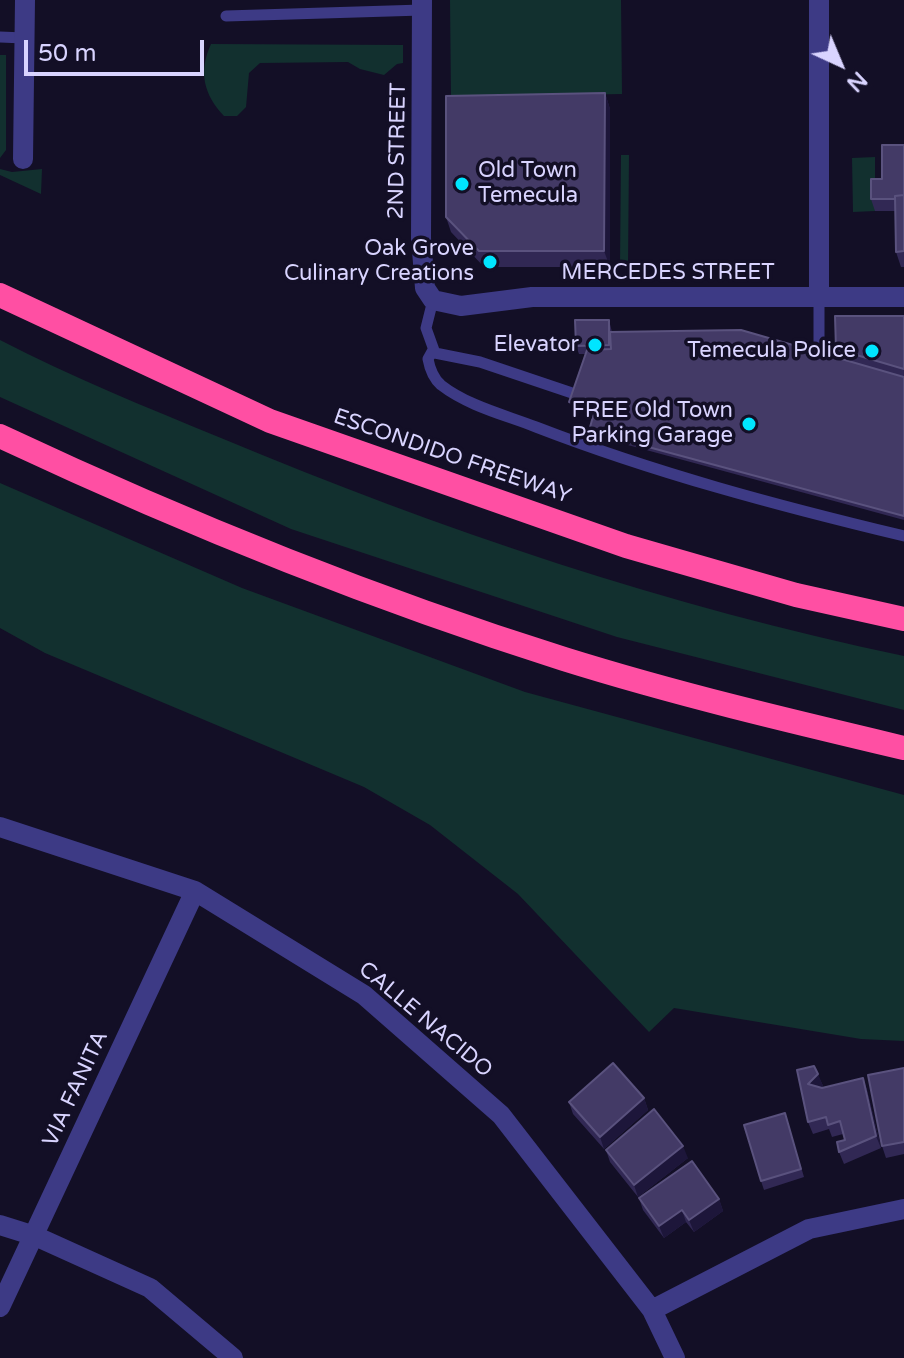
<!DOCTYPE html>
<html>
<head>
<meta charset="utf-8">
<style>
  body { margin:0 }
  #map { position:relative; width:904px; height:1358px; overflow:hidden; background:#130f26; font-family:"Varela Round",sans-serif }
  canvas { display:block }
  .north { position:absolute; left:800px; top:24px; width:80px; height:80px; -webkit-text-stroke:6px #130f26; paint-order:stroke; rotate:136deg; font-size:22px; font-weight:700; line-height:32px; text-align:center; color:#d9d4ff }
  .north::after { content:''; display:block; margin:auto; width:28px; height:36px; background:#d9d4ff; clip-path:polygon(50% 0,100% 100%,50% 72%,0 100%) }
  .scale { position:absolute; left:24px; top:40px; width:180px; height:36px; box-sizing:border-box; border:4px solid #d9d4ff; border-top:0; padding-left:10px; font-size:24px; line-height:28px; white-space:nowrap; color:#d9d4ff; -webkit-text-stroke:6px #130f26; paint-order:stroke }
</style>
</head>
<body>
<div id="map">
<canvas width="904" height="1358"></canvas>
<div class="north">N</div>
<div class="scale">50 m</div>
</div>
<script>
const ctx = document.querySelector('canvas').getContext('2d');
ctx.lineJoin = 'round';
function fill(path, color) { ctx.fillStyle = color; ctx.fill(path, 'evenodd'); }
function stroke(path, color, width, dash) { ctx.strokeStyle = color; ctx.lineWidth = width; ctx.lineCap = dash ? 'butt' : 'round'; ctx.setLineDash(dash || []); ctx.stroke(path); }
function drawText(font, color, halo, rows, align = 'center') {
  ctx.font = font + ' "Varela Round",sans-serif'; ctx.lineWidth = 7; ctx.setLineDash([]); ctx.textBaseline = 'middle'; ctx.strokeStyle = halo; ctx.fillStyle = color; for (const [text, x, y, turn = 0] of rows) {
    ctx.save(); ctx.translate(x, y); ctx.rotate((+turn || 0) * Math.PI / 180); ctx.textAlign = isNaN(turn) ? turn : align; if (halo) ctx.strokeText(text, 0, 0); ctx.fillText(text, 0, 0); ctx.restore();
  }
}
const green = new Path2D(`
  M450,0H621L622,94L451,97Z
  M211,44L403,45V63L397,64L384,75L360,69L348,62L260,63L249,73L246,107L237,116H224C204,95 198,72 211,44Z
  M0,55H6V150L0,158Z
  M621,155H629L628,267H620Z
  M875,157V211L853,212L852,158Z
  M0,169L12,172L42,169L41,194L0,175Z
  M0,340C71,377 146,407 221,438C441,530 669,607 904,656V710L617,637L291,529L0,397Z
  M0,483L242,588L525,692L904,795V1041L861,1039L674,1008L649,1032L518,894L430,825L364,787L45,653L0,628Z`);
const service = new Path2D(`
  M226,16L422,10
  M0,37L24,38
  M819,296V342
  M433,300L426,328L435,353L480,362L575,394
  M433,350L428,359C430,370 433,378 441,385C468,406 505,415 536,427C655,473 779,506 904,536`);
const minor = new Path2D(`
  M819,0V296
  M23,159L25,0
  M0,827L195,891L364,995L501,1115L652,1310L675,1358
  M0,1225L35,1236L150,1288L233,1358
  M0,1307L195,891
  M652,1310L809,1229L904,1209`);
const tertiary = new Path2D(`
  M422,0L421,238L425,288L433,300L461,306L532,297H904`);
const motorway = new Path2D(`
  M0,295L270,421L626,546L796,595L904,619
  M0,436C183,522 371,598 564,659C676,694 790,721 904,748`);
const wall = new Path2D(`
  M605,93L610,109V267H484L451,232L446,217Z
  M904,145V267H901L896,252L895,211H875L871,199L882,179Z
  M904,316V520L591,435L589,431L594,412L571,406L569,402L585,354H579L576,346L609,320L612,332L839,358L836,349Z
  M814,1066L823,1086L821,1088L863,1078L867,1090L881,1148L844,1164L839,1152L845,1140L843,1134L832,1137L829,1129L813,1134L808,1122Z
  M904,1068V1154L886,1158L882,1146Z
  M644,1098L648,1110L604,1149L573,1114L569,1102Z
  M785,1113L804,1177L764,1190L761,1181Z
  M606,1150L688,1158L638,1197L610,1162Z
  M639,1198L719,1199L723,1211L694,1232L686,1222L664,1238L643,1210Z`);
const shadedWall = new Path2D(`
  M605,93L610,109V267L604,251Z
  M818,1074L823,1086L813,1096L808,1084Z
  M863,1078L867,1090L881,1148L876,1136Z
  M644,1098L648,1110L604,1149L600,1137Z
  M683,1146L688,1158L638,1197L634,1185Z
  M719,1199L723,1211L694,1232L689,1220Z
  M682,1210L686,1222L664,1238L659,1226Z`);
const building = new Path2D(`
  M605,93L604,251H479L446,217V96Z
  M882,145H904V195L895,196V199H871V179H882Z
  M904,195V251L896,252L895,196Z
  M835,316H904V369L836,349Z
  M575,320H609V345L576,346Z
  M741,330L904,377V516L589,431L595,409L569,402L587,350L611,349L610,332Z
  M613,1063L644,1098L600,1137L569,1102Z
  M814,1066L818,1074L808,1084L822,1088L863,1078L876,1136L839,1152L837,1142L845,1140L840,1121L828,1125L826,1117L808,1122L797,1070Z
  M904,1068V1142L882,1146L868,1075Z
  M654,1109L683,1146L634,1185L606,1150Z
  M785,1113L801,1169L761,1181L744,1125Z
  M692,1161L719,1199L689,1220L682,1210L659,1226L639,1198Z`);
const markers = [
  [462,184,8,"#00e5ff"],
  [490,262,8,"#00e5ff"],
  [595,345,8,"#00e5ff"],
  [872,351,8,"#00e5ff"],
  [749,424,8,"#00e5ff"]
];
const streetNames = [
  ["2ND STREET",398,151,-89],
  ["MERCEDES STREET",668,273],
  ["ESCONDIDO FREEWAY",452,457,19],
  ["CALLE NACIDO",425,1020,40],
  ["VIA FANITA",76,1089,-65]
];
const poiNames = [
  ["Old Town",478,171,"left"],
  ["Temecula",478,196,"left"],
  ["Oak Grove",474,249],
  ["Culinary Creations",474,274],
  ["Elevator",579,345],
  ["Temecula Police",856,351],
  ["FREE Old Town",733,411],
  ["Parking Garage",733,436]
];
fill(green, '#12302f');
stroke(service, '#3d3a85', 11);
stroke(minor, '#3d3a85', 20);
stroke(tertiary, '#3d3a85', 20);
stroke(motorway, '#ff4fa3', 24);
fill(wall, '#312854');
fill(shadedWall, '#1d163a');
fill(building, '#433a66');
stroke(building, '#5a527e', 2);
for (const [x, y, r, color] of markers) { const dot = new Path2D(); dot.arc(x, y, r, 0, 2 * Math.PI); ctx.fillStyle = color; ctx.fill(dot); stroke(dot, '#130f26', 3); }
drawText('22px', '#d9d4ff', '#130f26', streetNames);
drawText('22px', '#d9d4ff', '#130f26', poiNames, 'right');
</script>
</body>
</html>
